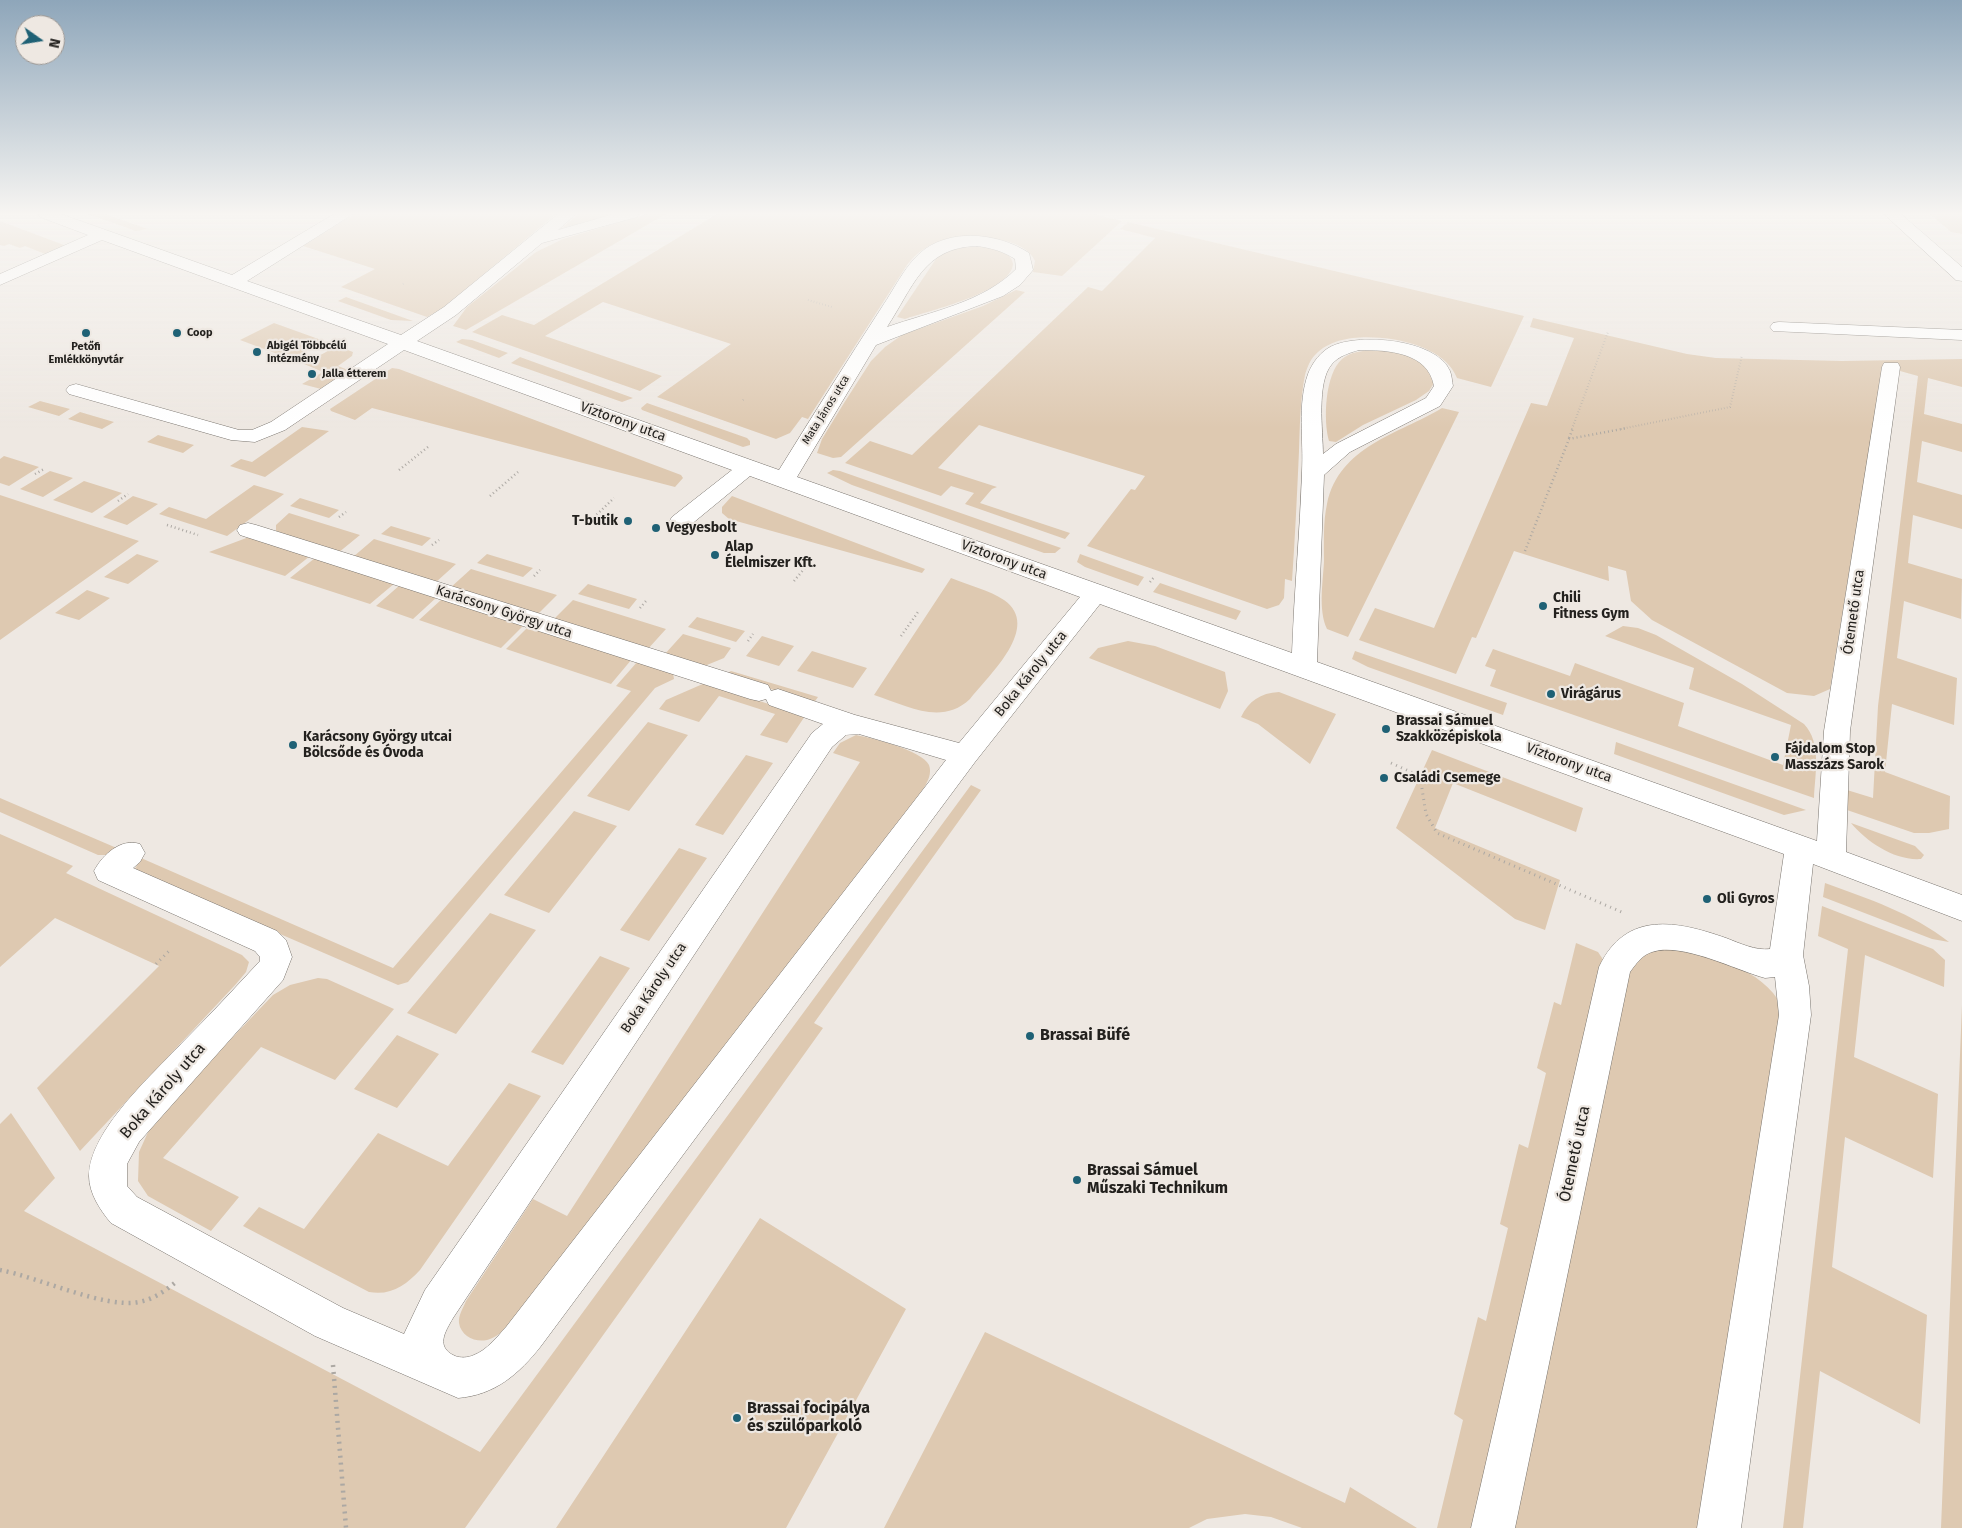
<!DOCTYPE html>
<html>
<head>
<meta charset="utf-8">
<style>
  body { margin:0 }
  #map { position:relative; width:1962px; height:1528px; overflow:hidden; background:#eee8e2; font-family:"Fira Sans",sans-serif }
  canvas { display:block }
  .north { position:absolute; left:15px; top:15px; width:50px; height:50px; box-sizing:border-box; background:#eee8e2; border:1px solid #9d9894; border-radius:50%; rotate:103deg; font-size:14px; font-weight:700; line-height:20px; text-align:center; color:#23211e }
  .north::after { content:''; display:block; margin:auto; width:18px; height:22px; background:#1f6175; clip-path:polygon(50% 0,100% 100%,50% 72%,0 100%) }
</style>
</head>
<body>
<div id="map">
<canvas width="1962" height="1528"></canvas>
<div class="north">N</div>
</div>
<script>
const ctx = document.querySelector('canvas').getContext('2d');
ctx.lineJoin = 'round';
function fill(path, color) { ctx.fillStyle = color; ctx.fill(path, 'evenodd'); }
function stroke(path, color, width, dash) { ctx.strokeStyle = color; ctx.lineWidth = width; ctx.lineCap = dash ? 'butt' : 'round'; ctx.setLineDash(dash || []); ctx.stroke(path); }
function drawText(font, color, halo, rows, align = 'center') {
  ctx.font = font + ' "Fira Sans",sans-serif'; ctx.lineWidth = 4.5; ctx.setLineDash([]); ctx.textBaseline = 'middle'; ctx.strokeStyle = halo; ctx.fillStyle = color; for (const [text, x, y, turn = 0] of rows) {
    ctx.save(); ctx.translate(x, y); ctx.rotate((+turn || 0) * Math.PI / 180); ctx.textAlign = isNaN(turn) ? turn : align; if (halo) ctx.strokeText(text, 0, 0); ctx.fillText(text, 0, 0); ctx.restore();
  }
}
const green = new Path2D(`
  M88,214H105L148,229L136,231Z
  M354,214H556L442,309L427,317L341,287L375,269L303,246Z
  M578,214H616L562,228Z
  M647,214H666L466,330L453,326L467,307L536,252L563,239Z
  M717,214H1094L1122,221L1062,276L1033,272L1035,261C1024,235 966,234 942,241C927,245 916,253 907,265L808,419L802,417L790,433L776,439L657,397L731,344L603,302L545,336L662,376L640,391L472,332L502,315L534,325Z
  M1930,214H1962V234L1951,232Z
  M0,221L64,245V246L45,254L25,246L20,248L9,244L4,246L0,245Z
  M1128,222L1524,316L1491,387L1457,378C1447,353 1416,343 1391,339C1367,336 1334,335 1315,355C1310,360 1307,368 1305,375C1300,400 1300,426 1299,451C1297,495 1295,538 1292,581L1285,579L1284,598L1279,605L1267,609L1087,546L1131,489L1135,490L1145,476L979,425L938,468L997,487L992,489L980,503L1070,533L1065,539L965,504L974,493L951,486L941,496L845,463L870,441L912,455L1088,287L1102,291L1155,238L1120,229Z
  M970,247C982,247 1011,247 1013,264C1011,292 928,311 905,319L897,317L938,256L953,249Z
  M1016,290L1025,292L841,457L833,458L817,453L822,439L844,403L871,361L885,347L902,335L983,306Z
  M346,297L413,321L391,320L338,301Z
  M1533,318L1687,354L1716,358L1842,361L1962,359V387L1928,378L1924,414L1962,424V452L1922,441L1917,482L1962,495V529L1913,515L1908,563L1962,579L1961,619L1904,601L1897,658L1957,678L1954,725L1892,704L1885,772L1950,796L1949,829L1929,833H1914L1847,810V790L1873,798L1878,706L1918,376L1900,371V367L1883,364L1830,689L1814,696L1787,693L1652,620L1631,601L1626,571L1608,566L1609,581L1514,551L1476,638L1472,637L1456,674L1359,640L1375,608L1434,628L1531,403L1547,406L1574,338L1530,327Z
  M274,323L324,341L291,359L240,340Z
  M462,339L472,340L508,353L499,358L456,342Z
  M337,346L353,352L352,356L338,366L348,370L321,389L302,384L323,372L304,364Z
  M1372,350C1389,351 1416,353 1428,368C1431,372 1432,378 1434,383L1429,391L1416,400L1363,425L1336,442L1329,441C1323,420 1325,374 1342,359C1350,352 1362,351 1372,350Z
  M520,357L633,398L622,402L511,363Z
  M392,368L399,369L681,475L683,478L675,487L372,408L355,420L331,411L330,409Z
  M40,401L70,409L59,416L28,407Z
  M647,403L747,438L750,441V445L743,447L642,410L641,408Z
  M1442,408L1459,412L1348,637L1327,629C1318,610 1323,582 1324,561C1324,543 1323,522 1327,504C1339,446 1399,434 1442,408Z
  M80,412L114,422L102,429L68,419Z
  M302,427L329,431L265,477L230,466L241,459L252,462Z
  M158,435L194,445L183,453L147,442Z
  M4,456L39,467L9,486L0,483V459Z
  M833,470L840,471L1061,548L1055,553H1044L852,485L827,473Z
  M50,471L73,478L43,497L20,489Z
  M84,481L122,493L92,513L53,500Z
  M254,485L284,494L227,536L159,514L169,507L206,519Z
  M0,495L139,541L0,640Z
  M133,496L158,504L127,525L103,517Z
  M732,496L925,569L922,573L729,519L722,513V507Z
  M300,498L339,510L329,518L290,506Z
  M289,513L360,535L338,553L276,531V525Z
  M391,526L431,538L422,546L381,534Z
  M249,537L310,556L285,576L209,552Z
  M374,539L456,564L435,583L353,557Z
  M137,554L159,561L128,584L104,577Z
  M487,554L533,568L523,577L477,563Z
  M1080,554L1144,577L1138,586L1085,567L1077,562Z
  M315,558L395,583L370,604L290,578Z
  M471,569L557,595L537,615L450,588Z
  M951,578C968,585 989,590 1004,600C1042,627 989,675 970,699C941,726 908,706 874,695Z
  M1160,583L1241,611L1236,620L1153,592Z
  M588,584L637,599L629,609L578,594Z
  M400,585L437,597L413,619L376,606Z
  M87,590L110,598L79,620L55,613Z
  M442,599L524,625L501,648L419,620Z
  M573,600L666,629L647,650L553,620Z
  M697,617L745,631L736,642L688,627Z
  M529,626L632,659L611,684L506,649Z
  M1623,626L1638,628L1656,635L1742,684L1804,724C1822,743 1815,774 1814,798L1490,686L1496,670L1485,666L1493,649L1570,676L1575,663L1684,703L1678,726L1783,765L1791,725L1689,689L1694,668L1605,636Z
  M683,634L731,648L724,658L702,667L664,655Z
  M762,636L794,646L779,666L746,656Z
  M1128,641L1155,646L1225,672L1228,691L1220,709L1089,658L1098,648Z
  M812,651L867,668L853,688L797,671Z
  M1355,651L1507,703L1503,715L1368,667L1352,659Z
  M638,661L673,673L674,679L655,688L408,982L398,985L139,873L135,869L141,858L393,968L631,691L616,686Z
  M731,671L818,697L813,704L794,696L724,675Z
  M705,683L805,716L787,743L760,735L775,714L719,696L699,722L659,709L666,700Z
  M1279,692L1336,714L1310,764L1258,724L1241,717C1249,701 1260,693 1279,692Z
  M648,722L688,735L629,811L587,796Z
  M856,735C871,738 922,750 929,765C932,773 928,781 924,788L514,1319C507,1327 499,1336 490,1339C478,1344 461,1337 459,1323C458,1316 463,1308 466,1301L533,1199L567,1216L860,762L833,753L840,743Z
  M1616,742L1806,810L1784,815L1614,754Z
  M1432,750L1583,808L1576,832L1453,783L1435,828L1560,880L1545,930L1515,919L1396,828Z
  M746,755L773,763L723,835L695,825Z
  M971,785L981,790L814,1023L823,1028L465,1528H0V1124L11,1113L55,1178L24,1211L480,1452Z
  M0,798L119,849L107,855H98L0,812Z
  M574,811L617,826L549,913L504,895Z
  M1851,823L1915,846L1924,855L1921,859C1895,861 1867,842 1851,823Z
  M0,834L73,866L66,873L242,955L249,962L246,972L236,984L80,1151L37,1088L159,966L55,918L0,967Z
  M679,848L707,858L649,941L620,930Z
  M1825,883C1869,899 1912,913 1949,942L1932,939L1823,897Z
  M1822,906L1933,949L1945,960L1944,987L1865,955L1854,1057L1938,1094L1933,1178L1845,1137L1832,1267L1927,1315L1920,1424L1820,1371L1803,1528H1783L1848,949L1818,936Z
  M490,913L536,930L456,1034L407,1013Z
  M1576,943L1598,952L1604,961L1475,1528H1437L1463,1420L1454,1414L1478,1317L1486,1321L1508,1228L1500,1224L1519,1144L1528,1148L1546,1073L1537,1068L1554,1002L1561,1005Z
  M1671,946C1709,957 1763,967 1782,1007L1703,1528H1510L1627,970L1638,955Z
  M600,956L630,968L563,1065L531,1052Z
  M318,978L327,979L394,1009L335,1080L261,1047L163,1158L239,1197L211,1231L148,1196L138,1181L139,1152L149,1130L167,1106L273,995L290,985Z
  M1962,1005V1528H1941Z
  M397,1035L439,1054L397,1108L354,1089Z
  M509,1083L541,1096L420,1270C406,1285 391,1296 369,1292L243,1226L259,1207L304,1229L378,1133L448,1166Z
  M760,1218L906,1309L786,1528H556Z
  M985,1332L1345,1503L1350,1487L1417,1528H1302L1271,1517L1245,1514L1207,1519L1189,1528H884Z`);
const pathFar3 = new Path2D(`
  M403,284L405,283
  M808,300L832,307
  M743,400L745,398
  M1572,429L1608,332
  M1621,429L1730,407L1742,355`);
const pathFar2 = new Path2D(`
  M1569,438L1573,428
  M399,470L428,447
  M35,474L44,469
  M490,496L518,472
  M118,501L128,494
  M339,517L346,512
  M588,523L614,498
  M167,525L198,535
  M432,545L439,540
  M1525,551L1569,439L1627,428
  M534,576L540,570
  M794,581L809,563
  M1150,582L1155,576
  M640,608L646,601
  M901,636L918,612
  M748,641L753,634`);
const pathFar1 = new Path2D(`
  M1391,763L1420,776L1426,814L1437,833L1624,913
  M156,964L170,950`);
const path = new Path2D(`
  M0,1270C38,1277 105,1309 139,1302C154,1299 165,1291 176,1282
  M333,1365L346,1528`);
const minor = new Path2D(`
  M38,214H61L232,275L334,214H353L247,281L401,335L444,307L558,214H576L558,230L614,214H639L637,217L542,243L456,315L417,341L779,470C813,415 847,361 882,307C895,288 906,263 925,249C955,228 1000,234 1029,253L1033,270L1020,285L1003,296L876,345L797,477L1292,653C1294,593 1300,532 1302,472C1304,440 1297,405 1308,374C1312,363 1321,351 1332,346C1360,333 1436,339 1450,371C1452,376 1452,382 1453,386L1440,406L1350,452L1324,475L1317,662L1817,841L1824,731L1882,367L1884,363H1898L1900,367L1850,731L1846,852L1962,895V921L1813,864L1803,955L1809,986L1811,1015L1741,1528H1697L1779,1015L1775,977L1765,978C1735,970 1682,942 1652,952C1642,955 1636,964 1630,972L1515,1528H1471L1599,967C1626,910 1677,921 1726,938C1739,943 1756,951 1770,949L1784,854L1100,604L975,762L541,1346C519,1374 495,1395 458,1398L315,1336L111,1223C100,1210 89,1193 89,1176C89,1131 152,1075 181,1044C208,1017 234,989 260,961V957L255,951L98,880L94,871C103,854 121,838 140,844L145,853L140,862L133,868L277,931L286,940L292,957L283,980L139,1142L127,1164V1186L137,1197L343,1308L404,1334L425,1290L812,733L823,724L769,705L766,699L759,701L750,699L240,535L237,530L240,525L248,523L256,525L768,685L771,691L778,689L855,715L959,743L1080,597L750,476L688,527L680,529L672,527L669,522L672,517L732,470L404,350L285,430L255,442L231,440L69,394L66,390L69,386L76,384L239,430H252L271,422L388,344L102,240L0,285V274L88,235L40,217ZM977,246C991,248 1003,251 1015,259L1016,269C984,302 930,312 887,327C913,288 923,247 977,246ZM1359,350C1388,350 1428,352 1434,386L1426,398L1336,444L1323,454C1323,431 1316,382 1332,364C1339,356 1349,353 1359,350ZM859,734L946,760L506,1327C497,1337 487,1350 474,1355C468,1358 460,1358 455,1356C435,1347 445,1332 453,1318L832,747L846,735Z
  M1884,214H1901L1962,267V281L1956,280Z
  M1779,322L1962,330V340L1773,331L1770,327L1773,323Z`);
const markers = [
  [86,333,5,"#1f6175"],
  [177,333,5,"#1f6175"],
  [257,352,5,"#1f6175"],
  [312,374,5,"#1f6175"],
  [628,521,5,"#1f6175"],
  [656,528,5,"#1f6175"],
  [715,555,5,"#1f6175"],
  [1543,606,5,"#1f6175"],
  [1551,694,5,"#1f6175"],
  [1386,729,5,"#1f6175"],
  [293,745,5,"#1f6175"],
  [1775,757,5,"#1f6175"],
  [1384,778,5,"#1f6175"],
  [1707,899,5,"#1f6175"],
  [1030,1036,5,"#1f6175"],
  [1077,1180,5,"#1f6175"],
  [737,1418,5,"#1f6175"]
];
const farPoinames = [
  ["Coop",187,333],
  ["Abigél Többcélú",267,346],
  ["Intézmény",267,359],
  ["Petőfi",86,347,"center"],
  ["Emlékkönyvtár",86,360,"center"],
  ["Jalla étterem",322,374]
];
const farStreetnames = [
  ["Mata János utca",826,410,-58]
];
const streetNames = [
  ["Víztorony utca",623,422,20],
  ["Víztorony utca",1004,560,20],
  ["Karácsony György utca",504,612,18],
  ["Ótemető utca",1854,612,-82],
  ["Boka Károly utca",1031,674,-51],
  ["Víztorony utca",1569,763,20],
  ["Boka Károly utca",654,988,-56]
];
const poiNames = [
  ["T-butik",618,521,"right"],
  ["Vegyesbolt",666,528],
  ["Alap",725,547],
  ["Élelmiszer Kft.",725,563],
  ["Chili",1553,598],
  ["Fitness Gym",1553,614],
  ["Virágárus",1561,694],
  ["Brassai Sámuel",1396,721],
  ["Szakközépiskola",1396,737],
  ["Karácsony György utcai",303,737],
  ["Bölcsőde és Óvoda",303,753],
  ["Fájdalom Stop",1785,749],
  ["Masszázs Sarok",1785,765],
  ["Családi Csemege",1394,778],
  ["Oli Gyros",1717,899]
];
const nearPoinames = [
  ["Brassai Büfé",1040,1036],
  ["Brassai Sámuel",1087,1171],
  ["Műszaki Technikum",1087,1189],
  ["Brassai focipálya",747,1409],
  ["és szülőparkoló",747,1427]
];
const nearStreetnames = [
  ["Boka Károly utca",163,1091,-49],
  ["Ótemető utca",1575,1154,-78]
];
fill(green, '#dec9b1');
stroke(minor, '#79746e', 1);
stroke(pathFar3, '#aca8a3', 2, [0.5, 2.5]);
stroke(pathFar2, '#aca8a3', 2.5, [1, 3]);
stroke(pathFar1, '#aca8a3', 3, [1, 4.5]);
stroke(path, '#aca8a3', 4.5, [2, 5]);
fill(minor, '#fff');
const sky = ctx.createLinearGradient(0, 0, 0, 428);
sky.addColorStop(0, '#8ea6ba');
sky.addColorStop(0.5, '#f7f5f2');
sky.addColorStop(1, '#f7f5f200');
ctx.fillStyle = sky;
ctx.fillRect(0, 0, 1962, 428);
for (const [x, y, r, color] of markers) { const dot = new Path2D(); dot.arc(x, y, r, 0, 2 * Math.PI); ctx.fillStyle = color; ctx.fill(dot); stroke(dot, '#eee8e2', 2); }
drawText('bold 11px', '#23211e', '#eee8e2', farPoinames, 'left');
drawText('11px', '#23211e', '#eee8e2', farStreetnames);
drawText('14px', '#23211e', '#eee8e2', streetNames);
drawText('bold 14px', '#23211e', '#eee8e2', poiNames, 'left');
drawText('bold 16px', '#23211e', '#eee8e2', nearPoinames, 'left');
drawText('16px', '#23211e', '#eee8e2', nearStreetnames);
</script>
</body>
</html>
